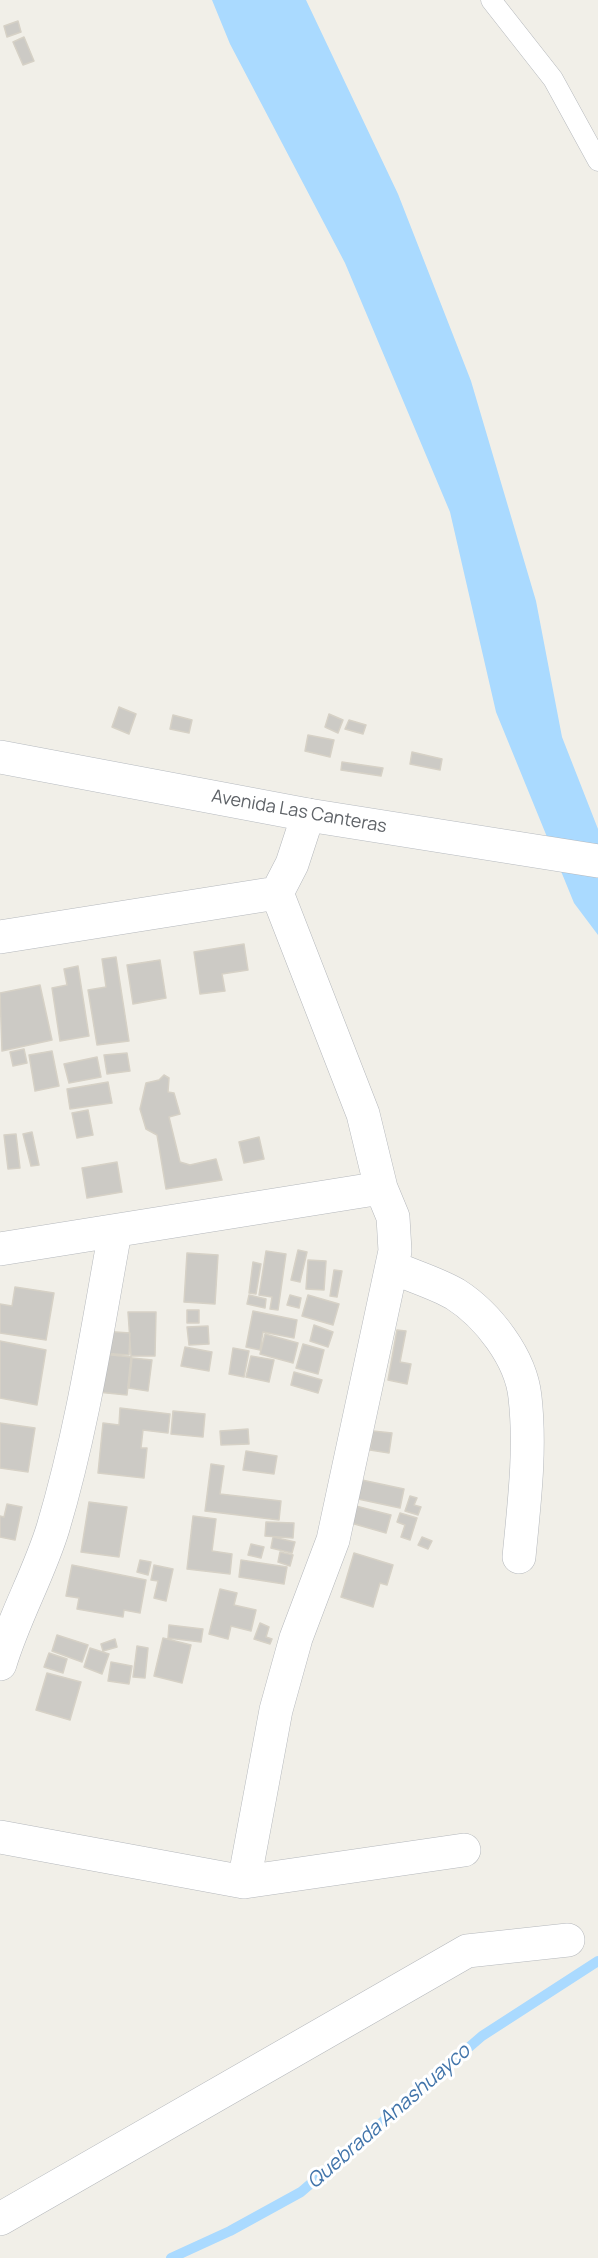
<!DOCTYPE html>
<html>
<head>
<meta charset="utf-8">
<style>
  body { margin:0 }
  canvas { display:block; background:#f1efe8 }
</style>
</head>
<body>
<canvas width="598" height="2258"></canvas>
<script>
const ctx = document.querySelector('canvas').getContext('2d');
ctx.lineJoin = 'round';
function fill(path, color) { ctx.fillStyle = color; ctx.fill(path, 'evenodd'); }
function stroke(path, color, width, dash) { ctx.strokeStyle = color; ctx.lineWidth = width; ctx.lineCap = dash ? 'butt' : 'round'; ctx.setLineDash(dash || []); ctx.stroke(path); }
function drawText(font, color, halo, rows, align = 'center') {
  ctx.font = font + ' Manrope,sans-serif'; ctx.lineWidth = 6; ctx.setLineDash([]); ctx.textBaseline = 'middle'; ctx.strokeStyle = halo; ctx.fillStyle = color; for (const [text, x, y, turn = 0] of rows) {
    ctx.save(); ctx.translate(x, y); ctx.rotate((+turn || 0) * Math.PI / 180); ctx.textAlign = isNaN(turn) ? turn : align; if (halo) ctx.strokeText(text, 0, 0); ctx.fillText(text, 0, 0); ctx.restore();
  }
}
const water = new Path2D(`
  M212,0H306L398,194L471,381L536,601L562,737L598,829V935L574,903L496,712L450,512L345,263L230,44Z`);
const stream = new Path2D(`
  M171,2258L230,2231L301,2192L482,2036L598,1961`);
const building = new Path2D(`
  M18,21L21,32L7,37L4,26Z
  M24,37L34,61L23,65L13,42Z
  M119,707L136,714L129,734L112,727Z
  M329,714L343,720L338,733L325,727Z
  M173,715L192,720L189,733L170,729Z
  M349,720L366,725L363,734L345,729Z
  M308,735L334,740L330,757L305,751Z
  M412,752L442,759L440,770L410,764Z
  M342,762L383,768L381,776L341,770Z
  M244,944L248,970L222,974L225,991L200,994L194,952Z
  M116,957L129,1041L97,1045L88,990L106,987L102,959Z
  M160,960L166,998L133,1004L127,965Z
  M78,966L89,1036L60,1041L52,988L67,985L64,969Z
  M40,985L52,1040L2,1051L0,993Z
  M24,1049L27,1063L13,1066L10,1052Z
  M52,1051L59,1086L35,1091L29,1055Z
  M127,1053L130,1071L107,1074L104,1055Z
  M97,1057L101,1077L69,1083L64,1064Z
  M164,1075L169,1078L168,1092L174,1093L180,1114L169,1117L180,1162L190,1165L216,1159L222,1180L166,1189L157,1135L146,1129L140,1109L146,1083L159,1080Z
  M108,1082L112,1103L70,1109L67,1089Z
  M88,1110L93,1135L77,1138L72,1113Z
  M32,1132L39,1165L31,1166L23,1134Z
  M16,1134L20,1168L8,1169L4,1135Z
  M259,1137L264,1159L244,1163L239,1142Z
  M117,1162L122,1192L87,1198L82,1168Z
  M298,1250L307,1252L300,1282L291,1280Z
  M266,1251L286,1254L278,1310L270,1309L272,1297L259,1295Z
  M187,1253L218,1255L215,1304L184,1302Z
  M308,1260L326,1261L324,1290L306,1289Z
  M253,1262L261,1264L256,1294L249,1293Z
  M334,1270L342,1271L337,1297L330,1296Z
  M15,1287L54,1293L46,1340L0,1333V1304L12,1306Z
  M249,1295L266,1299L265,1308L247,1304Z
  M290,1295L301,1298L299,1308L287,1305Z
  M308,1295L339,1304L333,1325L302,1316Z
  M187,1310H199V1323H187Z
  M253,1311L297,1320L294,1338L263,1332L260,1350L246,1347Z
  M128,1312H156L155,1356H131Z
  M314,1325L333,1332L328,1347L310,1341Z
  M208,1326L209,1344L189,1345L187,1327Z
  M397,1330L406,1331L400,1362L411,1364L407,1384L388,1380Z
  M101,1331L130,1333L129,1355L100,1353Z
  M265,1334L298,1343L293,1363L260,1354Z
  M0,1341L46,1350L37,1405L0,1398Z
  M303,1344L324,1350L318,1374L296,1368Z
  M185,1347L212,1352L209,1371L181,1366Z
  M233,1348L249,1351L244,1377L229,1374Z
  M101,1354L131,1357L127,1395L97,1392Z
  M251,1356L274,1360L269,1382L246,1377Z
  M132,1358L152,1360L148,1391L129,1388Z
  M294,1372L322,1380L318,1393L291,1385Z
  M120,1408L170,1414L168,1433L143,1430L141,1448H147L144,1478L98,1473L103,1423L119,1425Z
  M173,1411L205,1414L203,1437L171,1434Z
  M0,1423L35,1428L28,1472L0,1468Z
  M248,1429L249,1444L221,1445L220,1431Z
  M373,1431L392,1433L389,1453L370,1450Z
  M246,1451L277,1456L274,1474L243,1470Z
  M211,1464L224,1466L220,1494L281,1501L279,1520L205,1511Z
  M362,1480L404,1489L400,1508L358,1499Z
  M410,1496L417,1498L414,1505L421,1507L418,1515L405,1511Z
  M89,1502L127,1507L119,1557L81,1552Z
  M7,1504L22,1507L15,1540L0,1537V1516L4,1517Z
  M348,1504L391,1515L386,1533L344,1521Z
  M400,1513L417,1518L410,1540L401,1537L405,1525L397,1522Z
  M193,1516L216,1519L212,1551L232,1554L230,1574L187,1569Z
  M266,1522L294,1523L293,1538L265,1536Z
  M273,1537L295,1542L292,1553L271,1548Z
  M422,1537L432,1541L428,1549L418,1545Z
  M251,1544L264,1547L261,1558L248,1555Z
  M280,1552L293,1555L290,1566L278,1562Z
  M354,1553L393,1565L387,1585L380,1583L373,1607L341,1597Z
  M140,1560L151,1562L148,1575L137,1572Z
  M241,1560L287,1567L284,1584L239,1577Z
  M72,1565L146,1580L140,1613L124,1610L123,1617L77,1609L79,1598L66,1596Z
  M154,1565L173,1569L166,1601L154,1598L158,1581L151,1580Z
  M220,1589L237,1593L234,1605L256,1610L251,1631L231,1626L228,1639L209,1634Z
  M260,1623L269,1627L266,1637L272,1639L270,1644L254,1639Z
  M169,1625L203,1629L201,1642L168,1638Z
  M57,1635L88,1645L82,1662L52,1651Z
  M163,1638L191,1645L182,1683L154,1676Z
  M115,1639L117,1647L103,1651L101,1644Z
  M137,1646L148,1648L145,1678L133,1677Z
  M90,1648L109,1654L102,1674L84,1667Z
  M49,1653L67,1659L63,1673L44,1667Z
  M111,1662L132,1666L129,1684L108,1681Z
  M47,1673L81,1682L70,1720L36,1710Z`);
const lane = new Path2D(`
  M491,0L553,79L598,161`);
const street = new Path2D(`
  M0,937L277,893
  M0,1249L381,1188
  M392,1267C412,1276 436,1283 455,1294C488,1315 521,1358 525,1397C531,1450 524,1505 519,1557
  M0,1664C14,1617 39,1574 53,1528C82,1431 97,1331 115,1232
  M0,1837L244,1882L464,1850
  M244,1882L276,1710L296,1638L333,1540L395,1251L393,1217L381,1188L363,1114L277,893L292,864L308,815
  M0,2219L467,1951L568,1940`);
const secondary = new Path2D(`
  M0,757L308,815L598,861`);
const streetNames = [
  ["Avenida Las Canteras",299,812,10]
];
const waterNames = [
  ["Quebrada Anashuayco",389,2117,-41]
];
fill(water, '#aadaff');
stroke(stream, '#aadaff', 10);
fill(building, '#cccac5');
stroke(building, '#d6d1c6', 1.5);
stroke(lane, '#b5b8bc', 21);
stroke(street, '#b5b8bc', 34);
stroke(secondary, '#b6babf', 34);
stroke(lane, '#fff', 20);
stroke(street, '#fff', 33);
stroke(secondary, '#fff', 33);
drawText('18px', '#5f6368', '#fff', streetNames);
drawText('italic 20px', '#4174aa', '#fff', waterNames);
</script>
</body>
</html>
